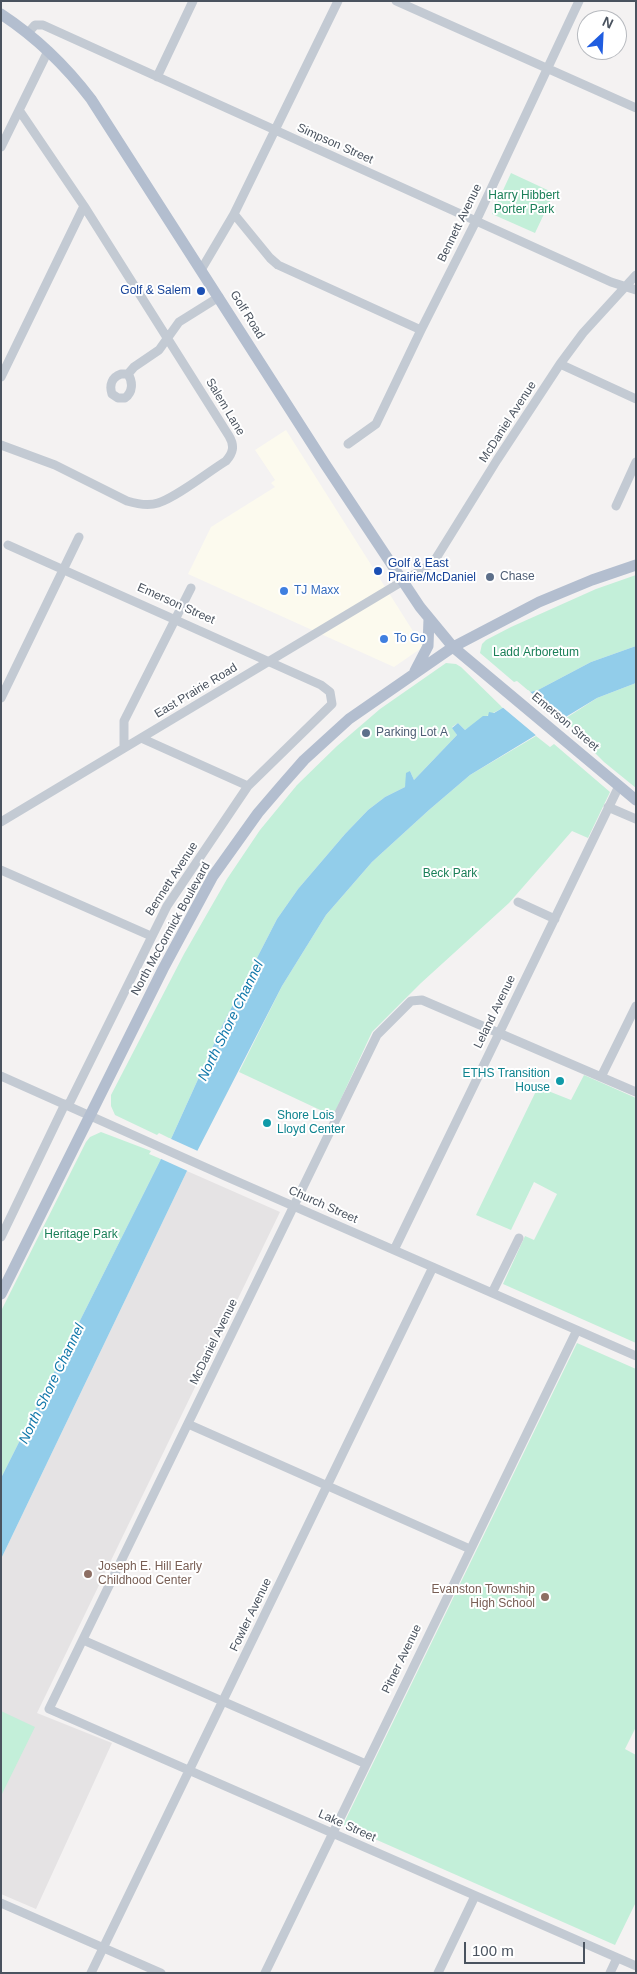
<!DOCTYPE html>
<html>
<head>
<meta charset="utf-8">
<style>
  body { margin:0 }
  #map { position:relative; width:637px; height:1974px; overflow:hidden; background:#f4f2f2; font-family:Helvetica,sans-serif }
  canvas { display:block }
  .frame { position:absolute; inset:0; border:2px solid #4a535f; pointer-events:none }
  .north { position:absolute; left:577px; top:10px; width:50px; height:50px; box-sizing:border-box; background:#fff; border:1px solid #b7babf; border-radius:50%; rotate:25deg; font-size:14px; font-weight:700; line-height:20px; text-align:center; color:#4a535f }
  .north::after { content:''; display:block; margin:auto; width:18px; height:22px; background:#205de0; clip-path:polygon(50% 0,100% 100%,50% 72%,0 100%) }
  .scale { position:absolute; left:464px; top:1942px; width:121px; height:22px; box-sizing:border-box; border:2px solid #4a535f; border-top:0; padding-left:6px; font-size:15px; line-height:18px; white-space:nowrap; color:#4a535f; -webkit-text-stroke:4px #fff; paint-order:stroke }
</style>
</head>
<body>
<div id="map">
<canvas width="637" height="1974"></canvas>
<div class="frame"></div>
<div class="north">N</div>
<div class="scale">100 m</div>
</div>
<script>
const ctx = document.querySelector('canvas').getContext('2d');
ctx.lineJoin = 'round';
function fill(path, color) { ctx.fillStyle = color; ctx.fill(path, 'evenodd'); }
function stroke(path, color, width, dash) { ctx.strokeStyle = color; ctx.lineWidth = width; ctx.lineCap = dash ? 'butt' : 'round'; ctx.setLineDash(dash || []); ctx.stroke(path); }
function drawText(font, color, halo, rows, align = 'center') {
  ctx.font = font + ' Helvetica,sans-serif'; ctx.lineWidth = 4; ctx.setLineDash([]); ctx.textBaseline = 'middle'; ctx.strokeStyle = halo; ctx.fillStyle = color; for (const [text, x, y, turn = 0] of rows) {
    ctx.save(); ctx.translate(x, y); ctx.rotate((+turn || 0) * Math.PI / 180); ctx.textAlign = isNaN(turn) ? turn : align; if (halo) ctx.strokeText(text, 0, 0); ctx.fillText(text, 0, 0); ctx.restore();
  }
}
const commercial = new Path2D(`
  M286,430L423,647L394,667L188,574L211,527L275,487L271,483L275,480L255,450Z`);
const education = new Path2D(`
  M187,1171L280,1212L37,1713L112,1743L36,1909L1,1894V1559Z`);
const green = new Path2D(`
  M511,173L554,193L535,233L492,214Z
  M636,575V646L591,662L538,690L530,692L517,681L514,682L480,653L482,644L486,640L511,627L596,589Z
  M446,663L456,664L461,667L503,708L483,718L465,730L458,723L452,727L457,735L414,780L410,771L405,787L385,797L368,810L345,834L298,889L277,919L223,1024L171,1139L159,1133L157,1135L115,1115L111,1106V1095L184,954L227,879L260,830L297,785L337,746L380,709Z
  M636,683V788L604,762L574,732L577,731L563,720L597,698Z
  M536,736L550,747L554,744L610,792L588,838L572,831L509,903L421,983L372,1032L333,1116L239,1072L282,986L326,915L372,862L429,810L470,775Z
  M584,1075L636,1098V1343L503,1284L525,1236L534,1240L557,1194L534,1182L511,1230L476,1215L538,1087L571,1100Z
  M101,1132L151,1151L149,1154L161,1159L1,1478V1311L86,1142L90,1137Z
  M577,1343L636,1369V1727L625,1749L636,1755V1902L615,1945L343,1825Z
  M1,1711L35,1727L1,1796Z`);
const water = new Path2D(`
  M636,646V683L597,698L470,775L429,810L372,862L326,915L282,986L187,1171L1,1559V1478L171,1139L223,1024L277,919L298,889L345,834L368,810L385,797L405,787L406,773L410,771L414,780L457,735L452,728L458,723L465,730L483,716H488L489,712L494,713L530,692L538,690L591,662Z`);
const pier = new Path2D(`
  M528,690L565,721L538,737L501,706Z
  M169,1138L200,1152L190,1172L159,1158Z`);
const minor = new Path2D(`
  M396,1L636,108
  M28,33L35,25H43L611,282L636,290
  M157,77L193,1
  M1,147L48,51
  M234,214L270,258L278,265L421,330
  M201,270L234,214L338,1
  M560,364L636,399
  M121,374H128C133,382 133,392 125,398H118L112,394C109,385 112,377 121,374Z
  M128,374L134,367L159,350L179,322L219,297
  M1,377L84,206
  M348,444L376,424L421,330L476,221L579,1
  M1,445L55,465L127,501C137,504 149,506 158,503C177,497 208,472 226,461C233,453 235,446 229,436L84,206L19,110
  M616,506L636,462
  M8,545L321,685L330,692L332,704L248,786L167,906L68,1106
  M1,698L79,537
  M141,738L248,786
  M124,748V721L191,588
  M608,807L636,819
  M1,822L433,563L497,460L560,364L583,333L636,275
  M1,870L151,936
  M518,902L555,919
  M1,1076L227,1177L636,1356
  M601,1077L636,1006
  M636,1092L422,1000L411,1001L377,1035L49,1709L636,1966
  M1,1237L65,1104
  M394,1250L619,786
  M492,1293L519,1238
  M188,1424L470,1549
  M83,1640L366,1764
  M1,1903L161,1973
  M91,1973L433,1267
  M265,1973L577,1330
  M438,1973L475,1896
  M610,1973L617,1958`);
const major = new Path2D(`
  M1,14C36,37 66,66 91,99L325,464L420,607L453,647L636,800
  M415,671L428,646L429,619
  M1,1294L163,969L213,876L258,813L282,785L304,760L349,719L453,647L539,602L592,580L636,565`);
const markers = [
  [201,291,5,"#1a4fb4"],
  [378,571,5,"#1a4fb4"],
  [490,577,5,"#5c6f8a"],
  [284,591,5,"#3f7fe0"],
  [384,639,5,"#3f7fe0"],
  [366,733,5,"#5c6f8a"],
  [560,1081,5,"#0f9aa8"],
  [267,1123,5,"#0f9aa8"],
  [88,1574,5,"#8d6e63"],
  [545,1597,5,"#8d6e63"]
];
const streetNames = [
  ["Simpson Street",335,144,24],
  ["Bennett Avenue",460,223,-64],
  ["Golf Road",247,315,58],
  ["Salem Lane",225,407,59],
  ["McDaniel Avenue",508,422,-57],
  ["Emerson Street",176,604,24],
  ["East Prairie Road",196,691,-31],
  ["Emerson Street",565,722,40],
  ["Bennett Avenue",172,879,-57],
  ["North McCormick Boulevard",171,929,-61],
  ["Leland Avenue",495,1012,-64],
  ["Church Street",323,1205,24],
  ["McDaniel Avenue",214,1342,-64],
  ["Fowler Avenue",251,1615,-64],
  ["Pitner Avenue",402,1659,-64],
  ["Lake Street",347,1826,24]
];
const parkNames = [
  ["Harry Hibbert",524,196],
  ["Porter Park",524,210],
  ["Ladd Arboretum",536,653],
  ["Beck Park",450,874],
  ["Heritage Park",81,1235]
];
const transitNames = [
  ["Golf & Salem",191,291],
  ["Golf & East",388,564,"left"],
  ["Prairie/McDaniel",388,578,"left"]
];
const serviceNames = [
  ["Chase",500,577],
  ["Parking Lot A",376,733]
];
const shopNames = [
  ["TJ Maxx",294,591],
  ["To Go",394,639]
];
const cultureNames = [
  ["ETHS Transition",550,1074],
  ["House",550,1088],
  ["Shore Lois",277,1116,"left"],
  ["Lloyd Center",277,1130,"left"]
];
const educationNames = [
  ["Joseph E. Hill Early",98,1567],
  ["Childhood Center",98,1581],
  ["Evanston Township",535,1590,"right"],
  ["High School",535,1604,"right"]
];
const waterNames = [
  ["North Shore Channel",231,1021,-64],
  ["North Shore Channel",52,1384,-64]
];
fill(commercial, '#fcfaee');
fill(education, '#e5e3e4');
fill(green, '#c3efd9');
fill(water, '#92cdea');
fill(pier, '#f4f2f2');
stroke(minor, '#c3cad3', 9);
stroke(major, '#b3becf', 11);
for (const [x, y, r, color] of markers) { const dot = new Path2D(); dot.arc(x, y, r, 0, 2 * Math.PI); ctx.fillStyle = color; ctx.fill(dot); stroke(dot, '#fff', 2); }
drawText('12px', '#4a535f', '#fff', streetNames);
drawText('12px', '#1b8059', '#fff', parkNames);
drawText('12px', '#164399', '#fff', transitNames, 'right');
drawText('12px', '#4e5e75', '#fff', serviceNames, 'left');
drawText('12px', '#366cbe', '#fff', shopNames, 'left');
drawText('12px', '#0d838f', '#fff', cultureNames, 'right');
drawText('12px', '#785e54', '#fff', educationNames, 'left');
drawText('italic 14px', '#1178aa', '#fff', waterNames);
</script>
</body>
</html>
